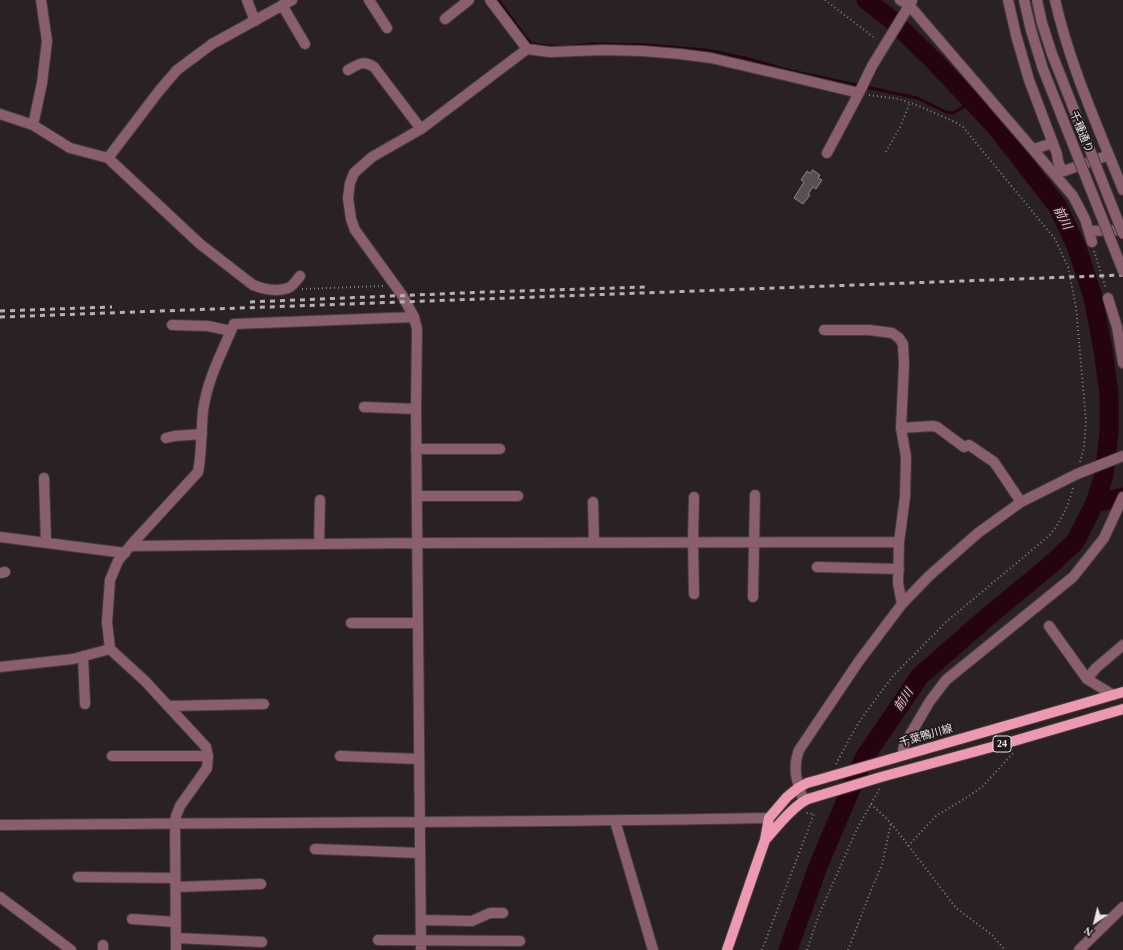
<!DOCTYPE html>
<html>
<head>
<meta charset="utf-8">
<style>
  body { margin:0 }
  #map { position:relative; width:1123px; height:950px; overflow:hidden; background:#2a2124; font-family:"Times New Roman",serif }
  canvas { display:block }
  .north { position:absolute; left:1075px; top:902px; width:40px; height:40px; -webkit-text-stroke:3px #20181a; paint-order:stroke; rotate:215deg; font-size:11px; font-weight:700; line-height:16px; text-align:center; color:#eae4e5 }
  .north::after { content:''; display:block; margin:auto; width:14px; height:18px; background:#eae4e5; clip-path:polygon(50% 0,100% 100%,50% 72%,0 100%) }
</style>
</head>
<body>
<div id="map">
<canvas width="1123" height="950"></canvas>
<div class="north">N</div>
</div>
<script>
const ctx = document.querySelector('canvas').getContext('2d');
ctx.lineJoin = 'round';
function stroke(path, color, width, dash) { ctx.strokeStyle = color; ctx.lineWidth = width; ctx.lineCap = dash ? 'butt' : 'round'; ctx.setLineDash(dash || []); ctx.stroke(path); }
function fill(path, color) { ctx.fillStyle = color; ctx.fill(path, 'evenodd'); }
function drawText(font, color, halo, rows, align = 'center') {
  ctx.font = font + ' "Times New Roman","Noto Sans JP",serif'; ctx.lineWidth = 3.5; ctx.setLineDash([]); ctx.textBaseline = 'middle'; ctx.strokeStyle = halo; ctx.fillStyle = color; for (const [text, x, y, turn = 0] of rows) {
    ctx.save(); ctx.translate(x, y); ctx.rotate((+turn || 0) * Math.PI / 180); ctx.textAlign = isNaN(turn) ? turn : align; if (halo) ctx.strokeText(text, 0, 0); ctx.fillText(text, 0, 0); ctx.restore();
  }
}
const stream = new Path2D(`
  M498,0L526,38L531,43L537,45L562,47
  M570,47L590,44L646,45L706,50L745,58L787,70L917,98L946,112L953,113L962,108L971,101`);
const river = new Path2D(`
  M1095,503L1123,497
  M788,950L819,864L864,758L920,676L992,613L1048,567L1075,542L1095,503L1104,475L1109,433V394L1103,350L1093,297L1077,248L1058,207L997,128L935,62L892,20L866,0`);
const building = new Path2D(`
  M813,170L820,175L818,178L822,180L816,189L813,187L808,194L810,195L803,204L794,198L804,182L801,180L807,171L810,173Z`);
const path = new Path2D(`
  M825,0L876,39
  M869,95L899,99L919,106L955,122L963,127L1055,239L1068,267L1076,307L1086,421L1084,447L1080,462
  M886,152L900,127L910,103
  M1094,251L1106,289
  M302,289L384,286
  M836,764L852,734L861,719L893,676L946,622L1050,535C1062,519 1068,507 1073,488
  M871,804L891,823L956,908L991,934L1005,950
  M908,846L936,816L969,796L983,786L1014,752
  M762,950L814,814L806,813
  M807,950L818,917L857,829L880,788
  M848,950L872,888L882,865L891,823`);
const minor = new Path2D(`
  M247,0L255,21
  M369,0L387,28
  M490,0L527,49L550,52L604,50L642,51L680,54L711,58L788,76L859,93
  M900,0L909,5L1073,196L1085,219L1092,242
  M1008,0L1016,35L1029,80L1057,154C1058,161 1058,166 1064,171L1109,155
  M1055,0C1070,66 1098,127 1123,190
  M282,5L305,44
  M445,19L469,0
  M348,70C359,64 363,60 374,67L421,129
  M0,114L33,125L70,148L108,158L200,244L253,285C263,289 277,292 288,288C293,286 297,280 300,276
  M33,125L42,83L47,41L41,0
  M1034,149L1053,143
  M827,153L859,93L872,66L912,1
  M108,158L159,91L177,70L212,44L292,0
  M1089,231L1123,230
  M1108,298L1117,327L1123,363
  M172,325L208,326L231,331
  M824,330H869L892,333L899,338L903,344L904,365L901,428L906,457L905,497L899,542L898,583L902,604
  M364,407L416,409
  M901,428L932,426L937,427L964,447L969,445L994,462L1021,502
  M166,438L174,436L202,434
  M416,449H500
  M44,478L46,542
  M417,496H518
  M593,502L594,542
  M0,537L125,553
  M319,544L320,500
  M130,546L417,543L899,542
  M817,567L899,569
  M0,573L5,572
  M694,594L693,542L694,497
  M753,597L755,495
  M351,623H418
  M1049,626L1087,679L1113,695
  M83,656L85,704
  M0,667L73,659L110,649
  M1087,679L1096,668L1123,645
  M168,706L264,704
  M904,755L903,751L904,745L930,701L946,680L1073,577L1104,538L1123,497
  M112,756H208
  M340,756L419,759
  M804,801C797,784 792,768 799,750L859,661L902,604L929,576L978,533L1021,502L1077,474L1123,456
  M615,821L653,950
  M0,825C256,822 513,823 769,818
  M315,849L420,853
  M78,877L175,878
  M176,887L261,884
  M0,897L71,950
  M132,919L176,922
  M421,920L472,921L490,913H503
  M176,938L262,942
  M378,940L520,941
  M103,945V950
  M176,950L175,823L176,816L180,806L207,768L208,756L206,747L145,681L110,649L107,622L110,580L118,561L130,546L198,472C202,452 201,431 203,411C207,380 222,352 234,324L414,317
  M421,950L416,409L417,329L414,317L402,295L355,230L351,219L348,198L350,183L354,173L372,157L421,129L527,49
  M1079,950L1123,907`);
const major = new Path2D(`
  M765,840C777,827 793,806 808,799L881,777L1014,741L1123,709
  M727,950L765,840L769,818L787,797L798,788L807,783L818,780L1123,692`);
const rail = new Path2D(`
  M250,302L486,292L646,287
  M0,311L112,307
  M0,317L1123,275`);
const minorBridge = new Path2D(`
  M1024,0L1031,30L1043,69L1123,271
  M1037,0L1042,23L1052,54L1123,234`);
const shields = [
  [1002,744,18]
];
const shieldNames = [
  ["24",1002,744]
];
const streetNames = [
  ["千種通り",1081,132,68],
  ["千葉鴨川線",926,736,-16]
];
const waterNames = [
  ["前川",1062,218,63],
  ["前川",904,700,-56]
];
stroke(stream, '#260310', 3);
stroke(river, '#260310', 19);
fill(building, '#594f51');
stroke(building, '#8d8285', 1);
stroke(minor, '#453c3f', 12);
stroke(major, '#453c3f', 12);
stroke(path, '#857e80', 2, [1, 3]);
stroke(minor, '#885f6a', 10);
stroke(major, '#ed99b1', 10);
stroke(rail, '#b6b0b1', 3, [5, 5]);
stroke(minorBridge, '#453c3f', 12, []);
stroke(minorBridge, '#885f6a', 10);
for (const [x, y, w] of shields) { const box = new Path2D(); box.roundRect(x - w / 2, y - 8, w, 16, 3); ctx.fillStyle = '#20181a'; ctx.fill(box); stroke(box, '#eae4e5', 1); }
drawText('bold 10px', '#eae4e5', null, shieldNames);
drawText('11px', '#eae4e5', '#20181a', streetNames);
drawText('italic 12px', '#ffc0d1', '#20181a', waterNames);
</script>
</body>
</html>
